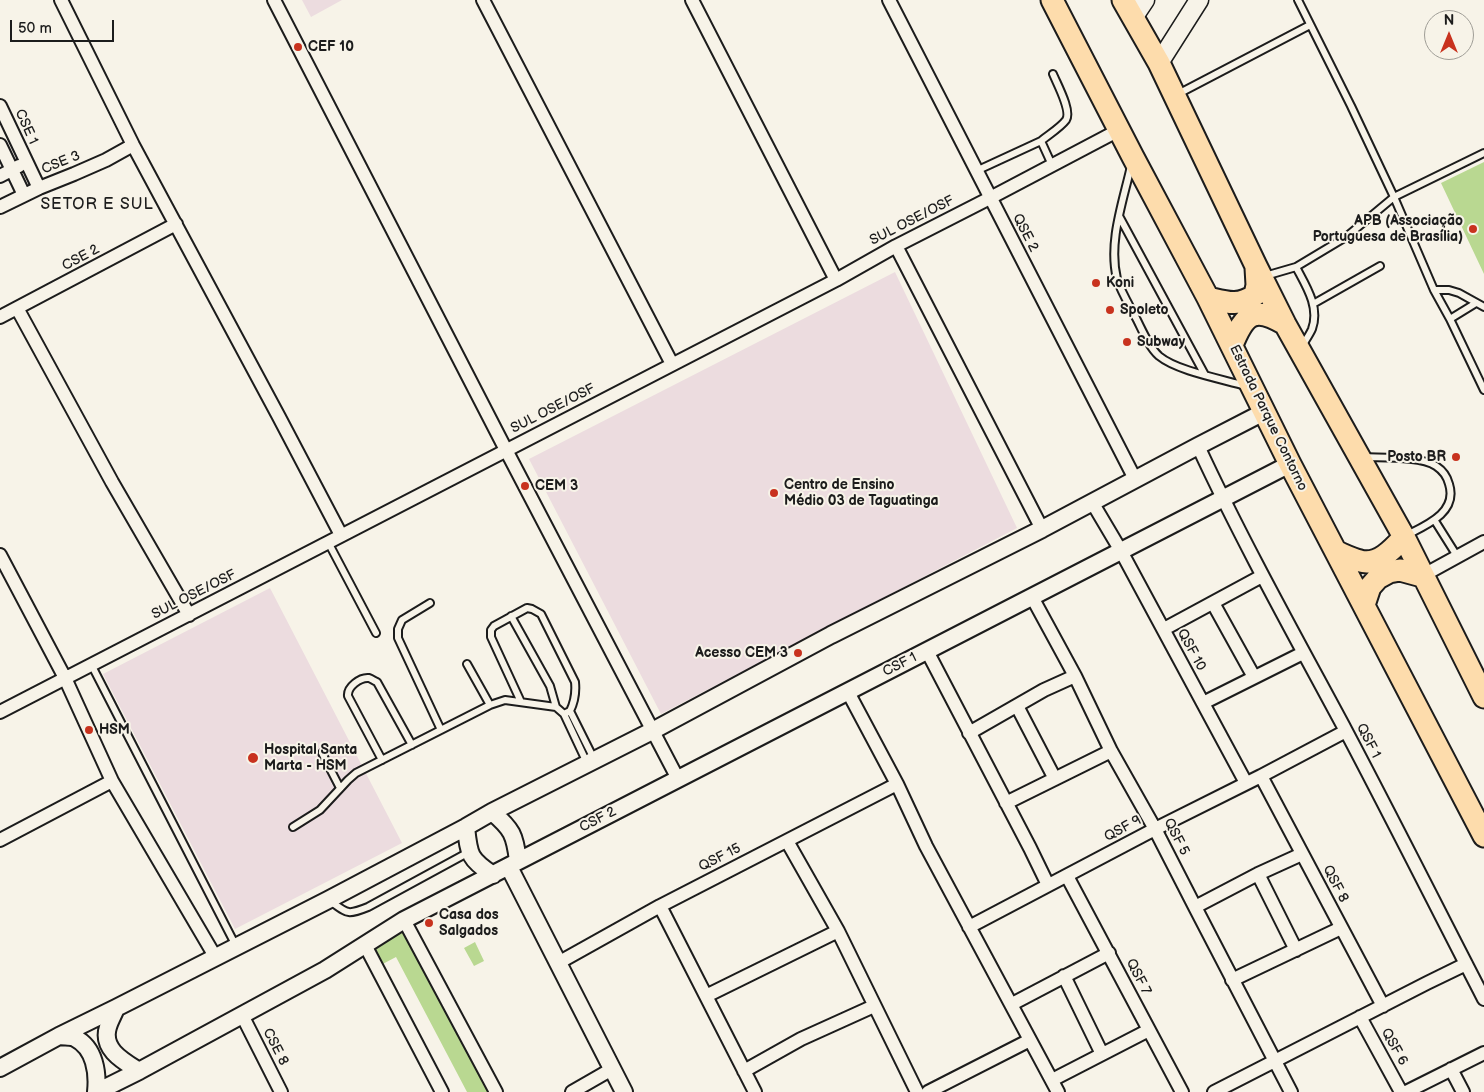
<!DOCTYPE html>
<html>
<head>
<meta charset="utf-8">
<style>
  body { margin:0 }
  #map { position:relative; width:1484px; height:1092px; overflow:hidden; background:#f7f3e8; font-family:"Balsamiq Sans",sans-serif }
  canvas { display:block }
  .north { position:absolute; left:1424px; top:10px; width:50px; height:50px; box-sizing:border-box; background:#f7f3e8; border:1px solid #9f9d96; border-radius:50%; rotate:0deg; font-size:14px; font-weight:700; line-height:20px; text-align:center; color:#1c1c1c }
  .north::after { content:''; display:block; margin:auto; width:18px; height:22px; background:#c8321e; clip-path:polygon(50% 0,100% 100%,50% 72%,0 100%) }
  .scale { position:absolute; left:10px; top:20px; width:104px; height:22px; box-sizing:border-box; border:2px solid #1c1c1c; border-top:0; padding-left:6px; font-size:15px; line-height:18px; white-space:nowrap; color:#1c1c1c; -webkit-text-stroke:4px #f7f3e8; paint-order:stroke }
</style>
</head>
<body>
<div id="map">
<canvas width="1484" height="1092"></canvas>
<div class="north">N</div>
<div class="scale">50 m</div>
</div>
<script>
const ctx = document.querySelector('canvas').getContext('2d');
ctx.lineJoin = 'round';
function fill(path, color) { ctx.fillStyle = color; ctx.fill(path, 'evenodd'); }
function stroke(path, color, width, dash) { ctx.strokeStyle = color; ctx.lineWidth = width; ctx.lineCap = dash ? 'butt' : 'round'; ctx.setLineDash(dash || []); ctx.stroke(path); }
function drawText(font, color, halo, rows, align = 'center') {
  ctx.font = font + ' "Balsamiq Sans",sans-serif'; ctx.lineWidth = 4; ctx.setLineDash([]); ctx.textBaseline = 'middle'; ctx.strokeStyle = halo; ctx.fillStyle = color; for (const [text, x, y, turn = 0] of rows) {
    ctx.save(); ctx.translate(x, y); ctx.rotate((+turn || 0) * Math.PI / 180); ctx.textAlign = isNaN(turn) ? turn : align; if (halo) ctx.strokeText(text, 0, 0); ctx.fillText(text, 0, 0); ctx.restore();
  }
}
const built = new Path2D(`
  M302,0H342L311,17Z
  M895,272L1017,528L661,714L529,459Z
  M270,588L402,843L235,929L103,674Z`);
const green = new Path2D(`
  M1484,162V274L1441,183Z
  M402,921L489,1092H467L396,957L377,967L365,945Z
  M475,942L484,961L474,966L464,948Z`);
const service = new Path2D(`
  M1298,0L1351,106L1394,197L1434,290L1450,319L1484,390
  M1178,94L1310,25
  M1052,165L1041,141C1048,135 1060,128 1066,120C1072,111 1057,84 1053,74
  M1131,166C1123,202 1108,242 1117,279C1121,292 1131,308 1137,320C1143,332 1149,347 1159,356C1177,371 1222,379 1246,386
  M976,171L1041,141
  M1119,216L1205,375
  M1296,267C1306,286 1320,307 1312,329C1310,334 1305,341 1302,346
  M1265,276L1296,267L1346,237L1394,197L1484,153
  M1434,290H1449L1459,293L1484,307
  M1313,304L1380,266
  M1450,319L1476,303
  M1363,457C1381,458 1421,456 1436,466C1442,470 1447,476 1449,484C1458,512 1427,525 1407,535
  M1435,521L1457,556
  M328,542L376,633
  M430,603L402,620L398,629V638L441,730
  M511,616L550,686L556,707
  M91,664L236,946
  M467,664L490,705
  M521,702L491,637V630L494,626L527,608L532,609L541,614L575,682C576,692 575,701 570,711L564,714
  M570,711L594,759
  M322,753L340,788
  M382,760L348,696C347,687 360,677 369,678C372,679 374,681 377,682L412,745
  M293,827L320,810L348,780L356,773L490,705L505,700L556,707L564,714L587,763
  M329,900C347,913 346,916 368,907L469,852`);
const minor = new Path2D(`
  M61,0L133,145L279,417L341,535
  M274,0L506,450L678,779
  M483,0L672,364
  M692,0L836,280
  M889,0L1135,479
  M0,106L39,188
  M0,145L24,195
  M0,176L19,166
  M0,207L39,188L74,174L106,160L133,145
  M896,246L1042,529
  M17,308L112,482L189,615
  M0,317L176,224
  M1198,446C1243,543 1295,636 1346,731C1393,820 1438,910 1484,999
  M1092,502L1121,551L1246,783
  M0,555L65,678L112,781L216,958
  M1422,576L1484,542
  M1032,597L1075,676L1111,751L1155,829L1195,907L1291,1092
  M1213,603L1254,677
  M1164,629L1262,576
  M927,651L1030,848L1048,885
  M848,692L897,784L926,846L1058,1092
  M1203,703L1303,653
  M1017,706L1055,779
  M0,712L836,280L896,246L990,198L1119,130
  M969,733L1044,690L1075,676
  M1261,776L1383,1006
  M1006,803L1111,751
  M0,840L112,781
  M787,841L838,931L917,1092
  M1258,874L1296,950
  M1067,876L1182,1092
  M660,906L755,1092
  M1195,907L1258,874L1302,854
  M404,920L496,1092
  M969,927L1155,829L1261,776L1346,731
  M365,945L442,1092
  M558,963L660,906L897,784
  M1064,976L1102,1054
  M1232,980L1341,928
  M706,996L838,931
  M1012,1004L1109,953
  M242,1015L281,1092
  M1360,1017L1401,1092
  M1451,1069L1463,1092
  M744,1071L801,1039L874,1006
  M1052,1080L1149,1030
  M572,1092L612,1069
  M928,1092L1030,1040
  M1214,1092L1427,983L1466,964
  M1406,1092L1484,1053`);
const tertiary = new Path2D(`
  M492,812C512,829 515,835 518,861
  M466,827C469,855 469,859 493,875
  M509,867L624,1092
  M116,1008C114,1014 110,1020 108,1027C101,1049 123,1061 139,1071
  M59,1036C64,1037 70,1036 75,1038C95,1048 98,1073 96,1092
  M0,1068L59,1036L116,1008L328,900L466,827L492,812L654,730L831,635L1042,529L1198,446L1264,412
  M97,1092L139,1071L325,970L404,920L1290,464`);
const secondary = new Path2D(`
  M1133,18L1145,0
  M1159,63L1199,0`);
const trunk = new Path2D(`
  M1052,0L1133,157L1208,298L1290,464L1484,836
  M1123,0L1159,63L1256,266L1285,324L1404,537L1484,697
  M1208,298C1226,302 1238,307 1255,295L1257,285L1256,268
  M1232,345C1245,313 1254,306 1285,324
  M1337,552C1344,555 1352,559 1360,561C1378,566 1393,549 1404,537
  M1364,605L1370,587L1378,578L1389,572L1400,570L1422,576`);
const markers = [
  [298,47,5,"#c8321e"],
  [1473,229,5,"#c8321e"],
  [1096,283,5,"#c8321e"],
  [1110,310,5,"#c8321e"],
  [1127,342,5,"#c8321e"],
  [1456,457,5,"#c8321e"],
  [525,486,5,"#c8321e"],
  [774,493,5,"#c8321e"],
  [798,653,5,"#c8321e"],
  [89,730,5,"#c8321e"],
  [253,758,6,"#c8321e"],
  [429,923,5,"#c8321e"]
];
const poiNames = [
  ["CEF 10",308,47],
  ["APB (Associação",1463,221,"right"],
  ["Portuguesa de Brasília)",1463,237,"right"],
  ["Koni",1106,283],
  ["Spoleto",1120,310],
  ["Subway",1137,342],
  ["Posto BR",1446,457,"right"],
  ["Centro de Ensino",784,485],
  ["Médio 03 de Taguatinga",784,501],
  ["CEM 3",535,486],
  ["Acesso CEM 3",788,653,"right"],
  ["HSM",99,730],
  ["Hospital Santa",264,750],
  ["Marta - HSM",264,766],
  ["Casa dos",439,915],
  ["Salgados",439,931]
];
const streetNames = [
  ["CSE 1",26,127,66],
  ["CSE 3",61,163,-22],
  ["SUL OSE/OSF",912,221,-27],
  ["QSE 2",1025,233,63],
  ["CSE 2",81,258,-28],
  ["SUL OSE/OSF",553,409,-27],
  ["Estrada Parque Contorno",1268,418,64],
  ["SUL OSE/OSF",194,595,-27],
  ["QSF 10",1191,650,62],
  ["CSF 1",900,665,-27],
  ["QSF 1",1368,741,63],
  ["CSF 2",598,820,-27],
  ["QSF 9",1123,829,-28],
  ["QSF 5",1176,837,63],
  ["QSF 15",720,858,-27],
  ["QSF 8",1335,884,63],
  ["QSF 7",1138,977,63],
  ["CSE 8",275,1047,63],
  ["QSF 6",1394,1047,61]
];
const quarterNames = [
  ["SETOR E SUL",97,205]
];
fill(built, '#ecdcdf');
fill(green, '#b9d891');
stroke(service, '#1c1c1c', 10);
stroke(minor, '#1c1c1c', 16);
stroke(tertiary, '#1c1c1c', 20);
stroke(secondary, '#1c1c1c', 21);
stroke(trunk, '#1c1c1c', 25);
stroke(service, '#f7f3e8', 6);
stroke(minor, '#f7f3e8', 12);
stroke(tertiary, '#f7f3e8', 16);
stroke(secondary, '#f7f3e8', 18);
stroke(trunk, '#fddcac', 21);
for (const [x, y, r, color] of markers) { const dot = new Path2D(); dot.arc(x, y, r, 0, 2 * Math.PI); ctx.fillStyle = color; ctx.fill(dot); stroke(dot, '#f7f3e8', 2); }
drawText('bold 14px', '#1c1c1c', '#f7f3e8', poiNames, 'left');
drawText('14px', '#1c1c1c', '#f7f3e8', streetNames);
ctx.letterSpacing = '1px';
drawText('16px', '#1c1c1c', '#f7f3e8', quarterNames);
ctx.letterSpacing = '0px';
</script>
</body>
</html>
